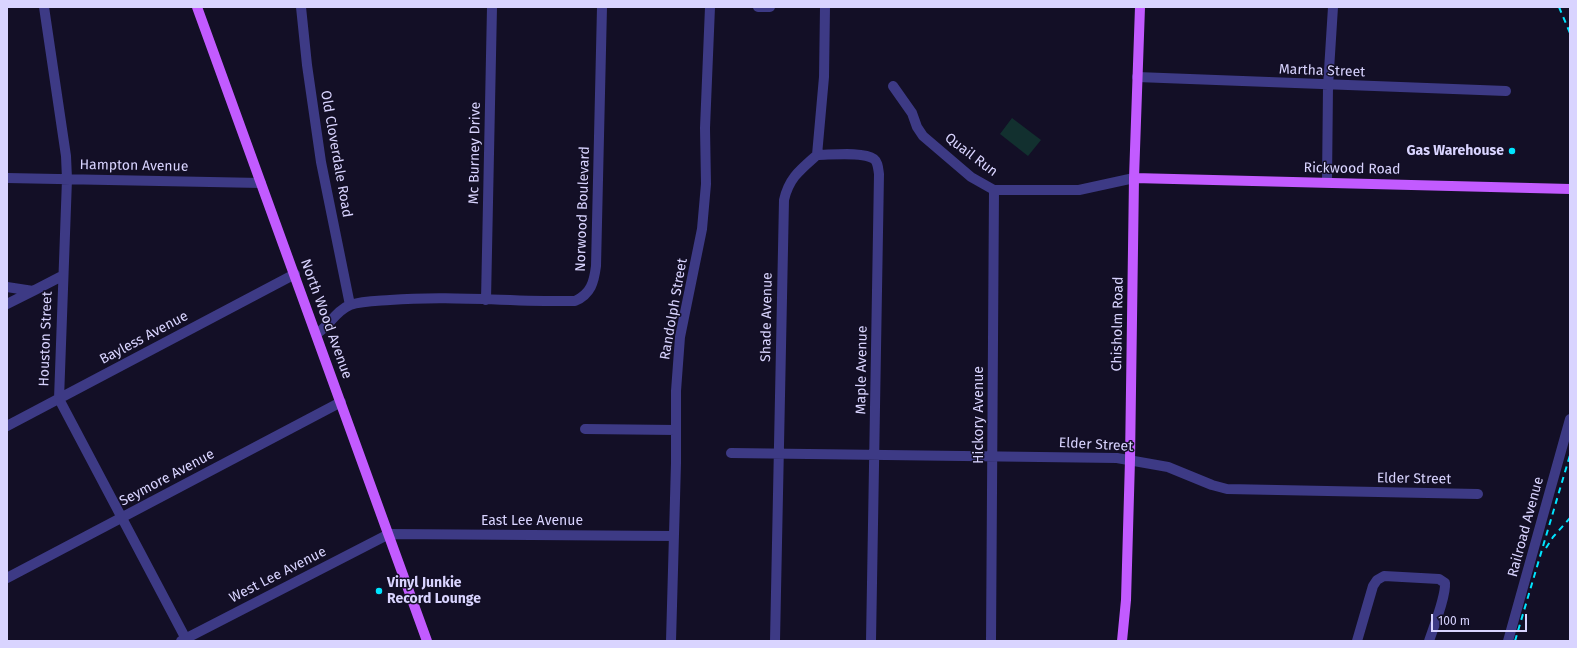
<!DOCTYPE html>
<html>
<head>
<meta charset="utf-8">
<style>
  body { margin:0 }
  #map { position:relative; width:1577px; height:648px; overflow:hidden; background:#130f26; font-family:"Fira Sans",sans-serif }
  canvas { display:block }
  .frame { position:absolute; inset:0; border:8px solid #d9d4ff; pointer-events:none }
  .scale { position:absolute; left:1431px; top:614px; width:96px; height:18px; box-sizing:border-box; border:2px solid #d9d4ff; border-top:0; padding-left:5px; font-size:12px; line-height:14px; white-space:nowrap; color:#d9d4ff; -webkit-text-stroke:3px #130f26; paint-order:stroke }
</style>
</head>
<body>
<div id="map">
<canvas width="1577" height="648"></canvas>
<div class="frame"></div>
<div class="scale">100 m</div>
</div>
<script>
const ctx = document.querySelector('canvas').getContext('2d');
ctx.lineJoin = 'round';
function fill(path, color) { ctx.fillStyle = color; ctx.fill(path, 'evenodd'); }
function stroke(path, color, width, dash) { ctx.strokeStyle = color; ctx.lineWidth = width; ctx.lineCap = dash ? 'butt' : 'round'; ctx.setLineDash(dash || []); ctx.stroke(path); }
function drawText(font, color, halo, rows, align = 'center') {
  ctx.font = font + ' "Fira Sans",sans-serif'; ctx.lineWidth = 3; ctx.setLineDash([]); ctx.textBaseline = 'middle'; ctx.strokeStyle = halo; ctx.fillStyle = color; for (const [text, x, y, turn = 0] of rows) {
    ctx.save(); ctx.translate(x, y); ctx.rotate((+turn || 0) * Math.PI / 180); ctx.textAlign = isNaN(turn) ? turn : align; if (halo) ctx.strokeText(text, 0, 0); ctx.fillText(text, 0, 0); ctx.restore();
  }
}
const green = new Path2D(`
  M1012,118L1041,140L1028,156L1000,134Z`);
const minor = new Path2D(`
  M44,7L66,156L67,179L59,399L187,641
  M301,7L307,65L321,162L350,305
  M758,7H770
  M1137,77L1506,91
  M893,86L912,113L917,127L923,136L971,177L994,190H1079L1134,178
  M817,155C830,155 863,151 874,159C878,162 878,168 879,174L871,641
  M7,178L261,183
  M1327,182L1328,86L1333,7
  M7,287L33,291L62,276
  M486,300L492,7
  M7,304L33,291
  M316,334C329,327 335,311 350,305C362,301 377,301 390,300C451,295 513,302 575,301C591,294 594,282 596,266L602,7
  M7,426L295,274
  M585,429L676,430
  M731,453L1117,458L1168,467L1212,485L1227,489L1478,494
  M7,578L341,402
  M181,641L389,534L674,536
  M671,641L676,463V391L680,337L702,229L706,184L705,128L710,7
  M775,641L784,200C789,178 800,170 817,155L824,77L825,7
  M991,641L994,190
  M1357,641L1373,586L1377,580L1384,576L1439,579L1445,583C1446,596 1434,626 1429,641
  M1508,641L1570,419`);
const major = new Path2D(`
  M197,7L427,641
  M1134,178L1570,189
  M1122,641L1126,600L1130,460L1134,178L1140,7`);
const rail = new Path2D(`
  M1559,7L1570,33
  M1546,548L1553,537L1570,518
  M1515,641L1570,455`);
const markers = [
  [1512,151,4,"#00e5ff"],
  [379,591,4,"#00e5ff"]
];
const streetNames = [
  ["Martha Street",1322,71,2],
  ["Mc Burney Drive",475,153,-89],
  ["Old Cloverdale Road",336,154,80],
  ["Quail Run",971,155,37],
  ["Hampton Avenue",134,166,1],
  ["Rickwood Road",1352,169,1],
  ["Norwood Boulevard",583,209,-88],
  ["Randolph Street",674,309,-80],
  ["Shade Avenue",767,317,-89],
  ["North Wood Avenue",326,319,70],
  ["Chisholm Road",1118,324,-89],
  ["Bayless Avenue",144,338,-28],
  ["Houston Street",46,339,-88],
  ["Maple Avenue",862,370,-89],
  ["Hickory Avenue",979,415,-90],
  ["Elder Street",1096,445,3],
  ["Seymore Avenue",167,478,-28],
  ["Elder Street",1414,479,1],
  ["East Lee Avenue",532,521],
  ["Railroad Avenue",1526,527,-75],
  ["West Lee Avenue",278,575,-27]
];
const poiNames = [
  ["Gas Warehouse",1504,151],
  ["Vinyl Junkie",387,583,"left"],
  ["Record Lounge",387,599,"left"]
];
fill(green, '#12302f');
stroke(minor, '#3d3a85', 10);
stroke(major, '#c25bff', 10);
stroke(rail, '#00e5ff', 2, [6, 5]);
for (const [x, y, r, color] of markers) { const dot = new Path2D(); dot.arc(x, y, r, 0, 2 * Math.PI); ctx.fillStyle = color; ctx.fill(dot); stroke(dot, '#130f26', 1.5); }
drawText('14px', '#d9d4ff', '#130f26', streetNames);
drawText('bold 14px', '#d9d4ff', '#130f26', poiNames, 'right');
</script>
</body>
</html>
